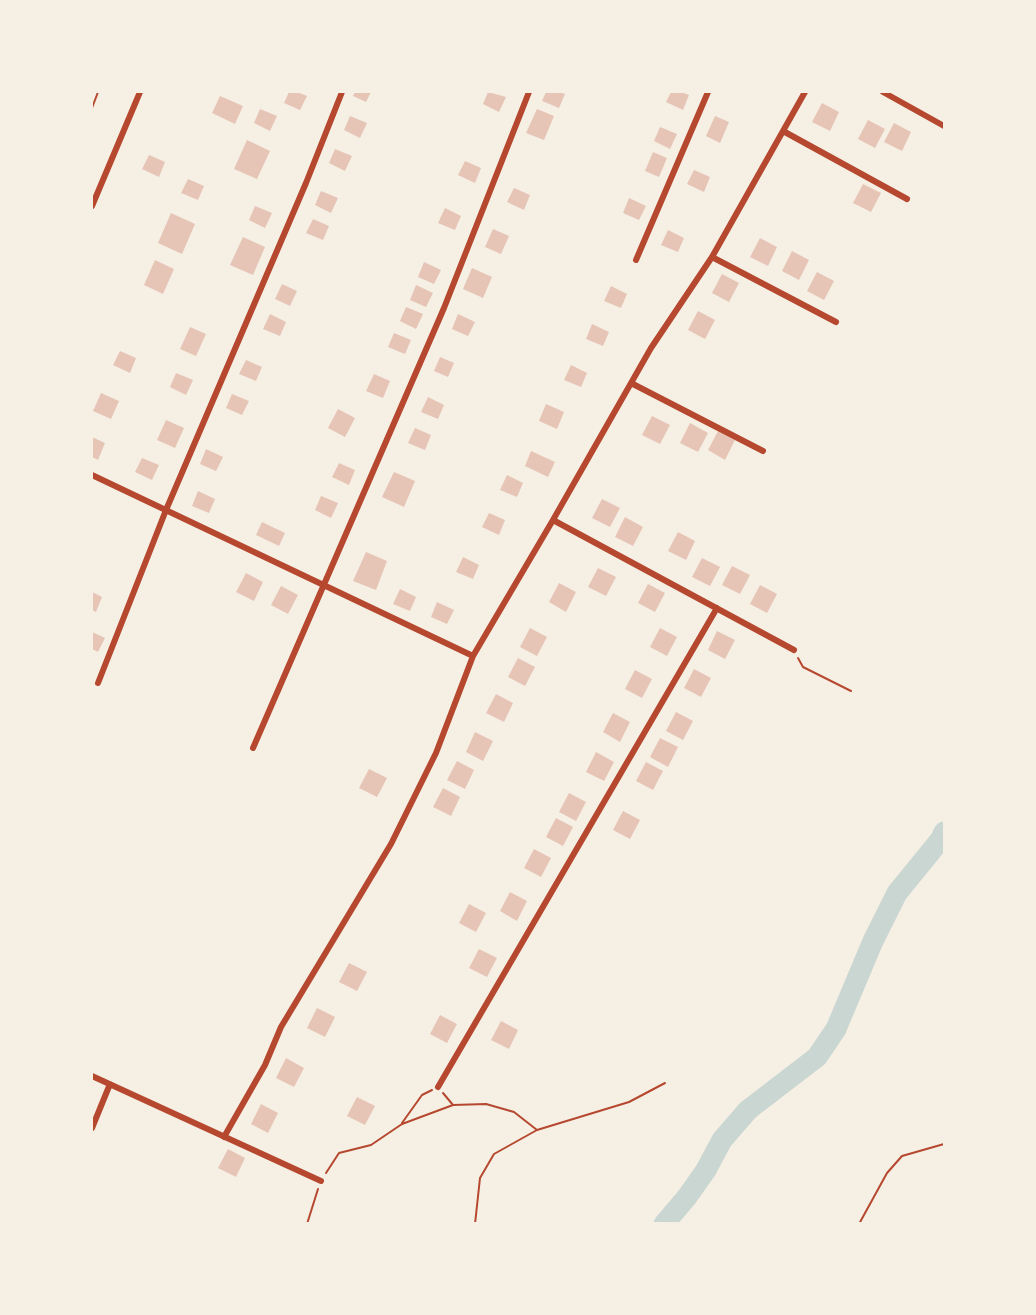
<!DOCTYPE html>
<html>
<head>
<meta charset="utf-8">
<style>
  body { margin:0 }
  #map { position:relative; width:1036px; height:1315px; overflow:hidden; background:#f6efe4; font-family:"Roboto Condensed",sans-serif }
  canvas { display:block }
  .frame { position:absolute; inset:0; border:93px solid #f6efe4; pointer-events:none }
</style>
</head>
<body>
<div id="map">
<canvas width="1036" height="1315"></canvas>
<div class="frame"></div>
</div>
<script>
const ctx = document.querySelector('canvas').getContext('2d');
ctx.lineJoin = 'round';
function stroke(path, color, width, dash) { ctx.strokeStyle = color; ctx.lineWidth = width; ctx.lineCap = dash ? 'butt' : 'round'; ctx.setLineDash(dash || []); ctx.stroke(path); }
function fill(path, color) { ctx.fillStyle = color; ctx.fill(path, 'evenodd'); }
const river = new Path2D(`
  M664,1224L687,1197L706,1170L722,1140L748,1110L817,1057L836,1029L873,941L897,893L941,839L944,832`);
const building = new Path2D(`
  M289,92H297L307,96L300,110L284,103Z
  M355,92H371L366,102L353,96Z
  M488,92L506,97L499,112L483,104Z
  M546,92H560L565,94L559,108L542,101Z
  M671,92H681L689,95L683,110L666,102Z
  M220,96L243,106L235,124L212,113Z
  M822,103L839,112L830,131L812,122Z
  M260,109L277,116L270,131L254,123Z
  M537,109L554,116L544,140L526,133Z
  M350,116L367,123L360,138L344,130Z
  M715,116L729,122L720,143L706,136Z
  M868,120L885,129L875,148L858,139Z
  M894,123L911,132L902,151L884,142Z
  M660,127L677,134L670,149L654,141Z
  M247,140L270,151L257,179L234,169Z
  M335,149L352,156L345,171L329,163Z
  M653,152L667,158L659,177L645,171Z
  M149,155L165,162L159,177L142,169Z
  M465,161L481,168L475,183L458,175Z
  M694,170L710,177L704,192L687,184Z
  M188,179L204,186L198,200L181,193Z
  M863,184L881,193L871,212L853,203Z
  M514,188L530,195L524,210L507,202Z
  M321,191L338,198L331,213L315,205Z
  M629,198L646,206L639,220L623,213Z
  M255,206L272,213L265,228L249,220Z
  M445,208L461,216L455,230L438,223Z
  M171,213L195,224L182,254L158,243Z
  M313,219L329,226L323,240L306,233Z
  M493,229L509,236L501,254L485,247Z
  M668,230L684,238L678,252L661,245Z
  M243,237L265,247L253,275L230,265Z
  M760,238L777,247L768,266L750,257Z
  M792,251L809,260L799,280L782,271Z
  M155,260L174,269L163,294L144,285Z
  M424,262L441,270L434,284L418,277Z
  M472,268L492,277L483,298L463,289Z
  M817,272L834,281L824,300L807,291Z
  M722,274L739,283L729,302L712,293Z
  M282,284L297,291L290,306L275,299Z
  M416,285L433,293L426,307L410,300Z
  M611,286L627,294L621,308L604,301Z
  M406,307L423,314L416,329L400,321Z
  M698,311L715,320L705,339L688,330Z
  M270,314L286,322L280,336L263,329Z
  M458,314L475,322L468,336L452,329Z
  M592,324L609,332L603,346L586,339Z
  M190,327L206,334L196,356L180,349Z
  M394,333L411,340L405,354L388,347Z
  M120,351L136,358L130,373L113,365Z
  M440,357L454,363L448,377L434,371Z
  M246,360L262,367L256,381L239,374Z
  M571,365L587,373L581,387L564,380Z
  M176,373L193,380L186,395L170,387Z
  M374,374L390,381L383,398L366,391Z
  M101,393L119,401L111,419L93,411Z
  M232,394L249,401L242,415L226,408Z
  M428,397L444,405L438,419L421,412Z
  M546,404L564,412L557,429L539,421Z
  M338,409L355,418L345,437L328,428Z
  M652,416L670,425L660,444L642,435Z
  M166,420L184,428L175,448L157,440Z
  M690,423L708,433L698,452L680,443Z
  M415,428L431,435L425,450L408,443Z
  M718,431L735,440L725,460L708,450Z
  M92,437L105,443L98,460L92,457Z
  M206,449L223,457L216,471L200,464Z
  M531,451L555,462L548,477L525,466Z
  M142,458L159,465L152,480L135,472Z
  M339,463L355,470L349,485L332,477Z
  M394,472L415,481L404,507L382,497Z
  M507,475L523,483L517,497L500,490Z
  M198,491L215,499L209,513L192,506Z
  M321,496L338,503L331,518L315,510Z
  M602,499L620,508L610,527L592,518Z
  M489,513L505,520L499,535L482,527Z
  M625,517L643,527L633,546L615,537Z
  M262,522L285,533L279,546L256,535Z
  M678,532L695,541L686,560L668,551Z
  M366,552L387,561L376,590L353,581Z
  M463,557L479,565L473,579L456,572Z
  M702,558L720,567L710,586L692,577Z
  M732,566L750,575L740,594L722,585Z
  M598,568L616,577L606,596L588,587Z
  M246,573L263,582L254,601L236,592Z
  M559,583L576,592L566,612L549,602Z
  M648,584L665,593L655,612L638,603Z
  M760,585L777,594L767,613L750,604Z
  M281,586L298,595L288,614L271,605Z
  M400,589L416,597L410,611L393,604Z
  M92,592L102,597L96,612L92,610Z
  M437,602L454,610L447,624L431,617Z
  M530,628L547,637L537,656L520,647Z
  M660,628L677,637L667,656L650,647Z
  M717,631L735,640L725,659L708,650Z
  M92,632L105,638L98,652L92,649Z
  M518,658L535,667L525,686L508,677Z
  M694,669L711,678L701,697L684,688Z
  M635,670L652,679L642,698L625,689Z
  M496,694L513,703L504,722L486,713Z
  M676,712L693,721L683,740L666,731Z
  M613,713L630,722L620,742L603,732Z
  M475,732L493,741L483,761L466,752Z
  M660,738L678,747L668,767L650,757Z
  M596,752L614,762L604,781L586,772Z
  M457,761L474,770L465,789L447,780Z
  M646,762L663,771L653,790L636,781Z
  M369,769L387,778L377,797L359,788Z
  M443,788L460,797L451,816L433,807Z
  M569,793L586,802L576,821L559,812Z
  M623,811L640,820L630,839L613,830Z
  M556,818L573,827L563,846L546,837Z
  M534,849L551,858L541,877L524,868Z
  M510,892L527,901L517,921L500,911Z
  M469,904L486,913L476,932L459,923Z
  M479,949L497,958L487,977L469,968Z
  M349,963L367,972L357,991L339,982Z
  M317,1008L335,1017L325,1037L307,1028Z
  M440,1015L457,1024L447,1043L430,1034Z
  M501,1021L518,1030L509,1049L491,1040Z
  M286,1058L304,1068L294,1087L276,1078Z
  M357,1097L375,1106L365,1125L347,1116Z
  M261,1104L278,1113L268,1133L251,1124Z
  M228,1149L245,1158L236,1177L218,1168Z`);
const path = new Path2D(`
  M92,108L98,92
  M798,658L803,667L851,691
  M443,1093L453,1105
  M402,1123L422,1095L432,1090
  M326,1173L339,1153L371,1145L402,1124L453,1105L486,1104L514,1112L537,1130
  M307,1224L318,1189
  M475,1224L480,1178L494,1154L537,1130L629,1102L665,1083
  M859,1224L887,1173L902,1156L944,1144`);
const minor = new Path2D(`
  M883,92L944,126
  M783,131L907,199
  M92,206L140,92
  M712,257L836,322
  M636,260L708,92
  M631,383L763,451
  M92,475L473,656
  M553,520L794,650
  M98,683L166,510L306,183L342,92
  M253,748L444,308L529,92
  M92,1076L321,1181
  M438,1087L717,608
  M92,1128L110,1084
  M224,1137L265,1065L281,1027L391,844L436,753L473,656L553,520L651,348L712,257L805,92`);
stroke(river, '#c9d6d2', 21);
fill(building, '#e6c5b7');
stroke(path, '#b5482f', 2);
stroke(minor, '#b5482f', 6);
</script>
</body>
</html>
